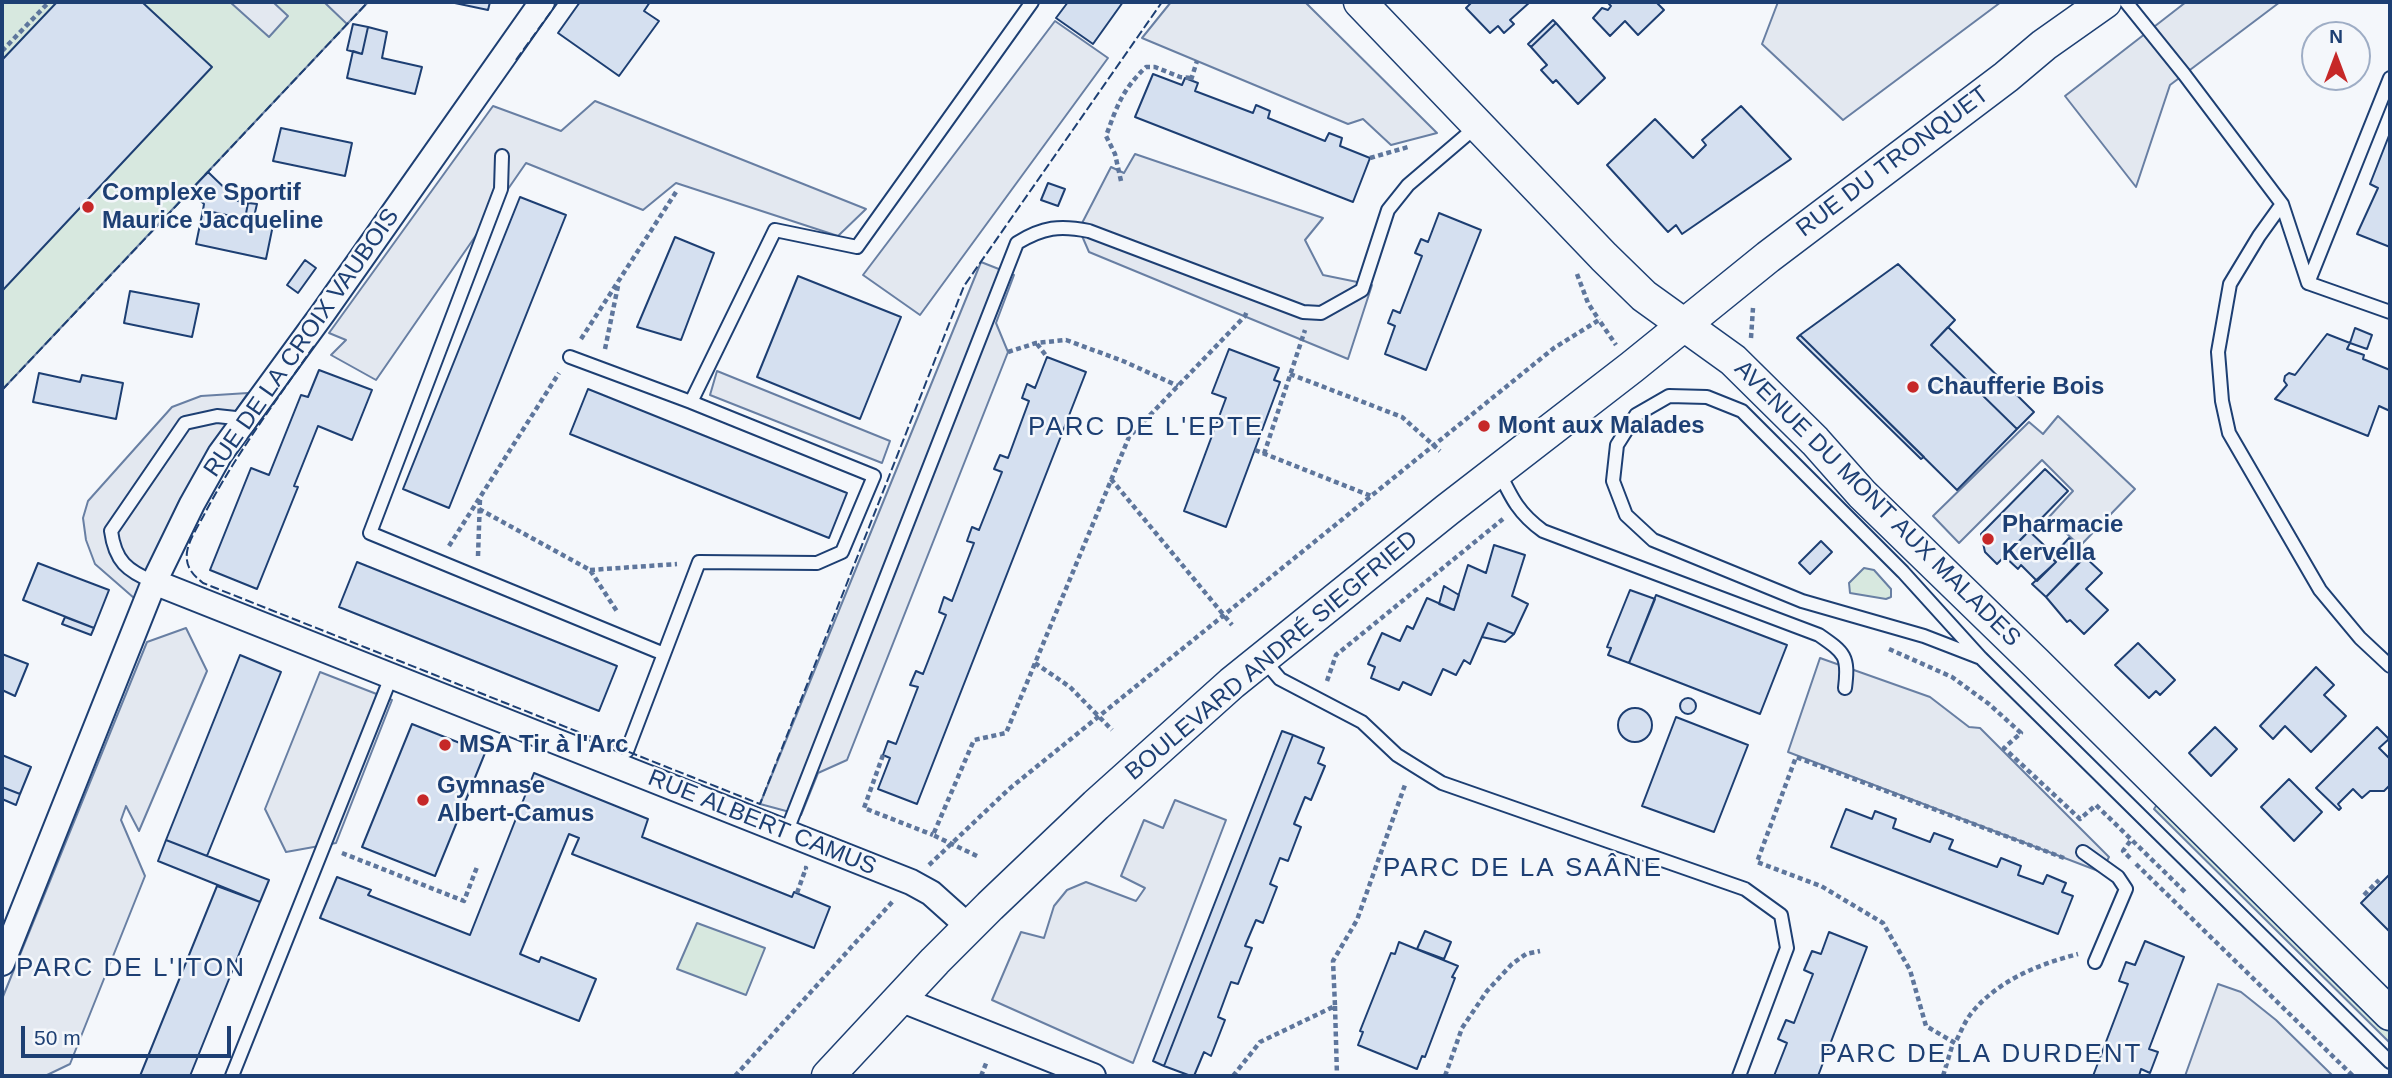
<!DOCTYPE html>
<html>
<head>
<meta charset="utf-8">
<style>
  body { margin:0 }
  #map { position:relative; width:2392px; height:1078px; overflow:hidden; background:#f4f7fb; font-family:Arial,sans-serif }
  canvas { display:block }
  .frame { position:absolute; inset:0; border:4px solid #1d3f73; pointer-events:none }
  .north { position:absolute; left:2301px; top:21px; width:70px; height:70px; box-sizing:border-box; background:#f4f7fb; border:2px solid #9eadc5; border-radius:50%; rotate:0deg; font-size:19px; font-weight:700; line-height:28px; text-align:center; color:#1d3f73 }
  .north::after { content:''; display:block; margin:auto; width:24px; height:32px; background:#c62828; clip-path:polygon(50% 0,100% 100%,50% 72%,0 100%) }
  .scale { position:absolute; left:21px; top:1026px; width:210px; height:32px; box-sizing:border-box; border:4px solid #1d3f73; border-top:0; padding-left:9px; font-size:21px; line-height:24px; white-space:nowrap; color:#1d3f73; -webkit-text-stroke:5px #f4f7fb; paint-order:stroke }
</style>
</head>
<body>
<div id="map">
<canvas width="2392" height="1078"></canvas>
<div class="frame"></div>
<div class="north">N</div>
<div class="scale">50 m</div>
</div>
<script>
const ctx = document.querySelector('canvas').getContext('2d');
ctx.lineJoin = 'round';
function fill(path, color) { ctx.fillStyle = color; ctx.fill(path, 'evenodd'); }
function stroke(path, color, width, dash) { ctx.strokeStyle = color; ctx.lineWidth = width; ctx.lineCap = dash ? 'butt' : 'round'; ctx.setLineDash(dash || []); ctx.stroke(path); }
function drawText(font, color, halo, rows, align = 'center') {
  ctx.font = font + ' Arial,sans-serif'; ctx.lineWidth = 5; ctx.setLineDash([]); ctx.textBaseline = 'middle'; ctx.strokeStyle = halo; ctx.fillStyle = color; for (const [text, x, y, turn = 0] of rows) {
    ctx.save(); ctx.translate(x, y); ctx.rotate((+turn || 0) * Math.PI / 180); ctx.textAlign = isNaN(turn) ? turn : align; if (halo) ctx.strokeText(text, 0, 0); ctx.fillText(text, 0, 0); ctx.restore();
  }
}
const green = new Path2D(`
  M2,2H368L2,390Z
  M1864,568L1874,570L1891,589V597L1886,599L1850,593L1849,583Z
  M2158,803L2390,1032V1043L2154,809Z
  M697,923L765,948L746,995L677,969Z`);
const parking = new Path2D(`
  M230,2H273L288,16L269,37Z
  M324,2H368L347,24Z
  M1171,2H1305L1437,133L1391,145L1363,119L1348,124L1142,38Z
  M1778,2H2001L1843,120L1762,44Z
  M2186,2H2280L2170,85L2136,187L2065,96Z
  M1055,21L1108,58L920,315L863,275Z
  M595,101L866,209L838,236L676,183L643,210L526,163L376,380L331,355L346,340L329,333L493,106L561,131Z
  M1135,154L1323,218L1305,240L1323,275L1372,285L1348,359L1089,252L1079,229L1111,167L1124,173Z
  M981,262L1014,275L996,323L1008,352L847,760L818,773L801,815L760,804Z
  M717,371L890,441L882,463L710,395Z
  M248,393L212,445L179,502L134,598L95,564L86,540L83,518L88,501L172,407L201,396Z
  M2058,416L2135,489L2080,546L2049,517L2073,491L2042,460L1959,543L1933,516L2029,422L2043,434Z
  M186,628L207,671L139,831L126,806L121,820L145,876L70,1064L45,1076H2V999L147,642Z
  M1820,658L1930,697L1969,727L1980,728L2109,857L2101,872L1788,752Z
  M320,672L392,700L336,843L286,852L265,809Z
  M1175,800L1226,820L1133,1063L992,1000L1021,932L1044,938L1054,906L1067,890L1086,882L1136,901L1145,888L1121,876L1144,820L1163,828Z
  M2218,984L2241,992L2276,1020L2333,1076H2185Z`);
const building = new Path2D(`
  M57,2H142L212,67L2,291V60Z
  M450,2H490L488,10Z
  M580,2H650L644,11L659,21L619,76L558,33Z
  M1068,2H1123L1093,44L1056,18Z
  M1472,2H1530L1510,20L1514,24L1504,33L1498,26L1490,33L1466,8Z
  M1607,2H1656L1664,10L1638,35L1625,21L1610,36L1593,18L1602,8L1608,10L1611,6Z
  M1553,20L1556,23L1531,47L1528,44Z
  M1556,23L1605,78L1578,104L1556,80L1553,83L1541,70L1547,65L1531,47Z
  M353,24L368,27L362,54L347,50Z
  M368,27L387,32L382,58L422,67L415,94L347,78L353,51L362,54Z
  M1153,74L1182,85L1185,78L1198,83L1195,91L1253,113L1256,105L1270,111L1268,118L1325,141L1329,133L1342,138L1340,146L1370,158L1353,202L1135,117Z
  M1741,106L1791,159L1682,234L1676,225L1668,232L1607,165L1655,119L1693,158L1706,145L1702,140Z
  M281,128L352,143L345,176L273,161Z
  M2390,133V247L2357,234L2378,188L2370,184Z
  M208,172L238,201L248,203L245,219L203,210L204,204L190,191Z
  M1048,183L1065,189L1058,206L1041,200Z
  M520,197L566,215L449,508L403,489Z
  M248,203L257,204L253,221L245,219Z
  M203,210L273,225L266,259L196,244Z
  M1439,213L1481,230L1426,370L1385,354L1395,326L1388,323L1393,310L1400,313L1422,256L1415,253L1421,239L1428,242Z
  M675,237L714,253L681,340L637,327Z
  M305,260L316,268L298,293L287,285Z
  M1898,264L1955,320L1931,345L2017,429L1957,490L1800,335Z
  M798,276L901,317L860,419L757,377Z
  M130,291L199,304L192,337L124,323Z
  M1948,327L2034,412L2017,429L1931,345Z
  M2355,328L2372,335L2367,349L2350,343Z
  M2327,334L2350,343L2347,349L2364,355L2363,359L2390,370V411L2379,406L2368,436L2275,399L2287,385L2284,381L2285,376L2289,373L2295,375Z
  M1800,335L1924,457L1921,459L1797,338Z
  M1229,349L1279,368L1274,380L1280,382L1226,527L1184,511L1226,398L1212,393Z
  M1047,357L1086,372L917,804L878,789L890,758L883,755L888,741L896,744L918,687L910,685L916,671L923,674L946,615L939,612L944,597L952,601L974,543L967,541L972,527L979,530L1002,472L994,469L1000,455L1008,458L1029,401L1022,398L1027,384L1035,388Z
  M319,370L372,390L352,440L318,426L294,486L298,487L257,589L210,570L251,468L269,475L301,395L308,397Z
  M39,373L80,382L82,375L123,383L116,419L33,402Z
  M588,389L847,493L829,538L570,434Z
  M2045,469L2068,491L1997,564L1985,552L1981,534Z
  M2029,531L2046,547L2043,550L2056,562L2037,581L2021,565L2018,569L2004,556Z
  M2069,538L2086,555L2046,597L2032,584L2056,562L2051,558Z
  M1821,541L1832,552L1810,574L1799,563Z
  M1494,545L1525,555L1512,596L1528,604L1514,634L1488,623L1470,664L1464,660L1456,675L1443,669L1431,695L1403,682L1399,690L1371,678L1375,667L1368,664L1382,633L1400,641L1407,626L1413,629L1427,598L1454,610L1468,565L1486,573Z
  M2085,557L2102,573L2086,589L2108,610L2084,634L2070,620L2067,622L2046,597Z
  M357,562L617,666L599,711L339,607Z
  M38,563L109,590L94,628L23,600Z
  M1444,586L1459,595L1454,610L1439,604Z
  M1630,590L1655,599L1629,663L1608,655L1611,648L1607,647Z
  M1656,595L1787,645L1760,714L1629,663Z
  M65,617L94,628L91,635L62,624Z
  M1488,623L1514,634L1505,642L1482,637Z
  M2138,643L2175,680L2160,695L2156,691L2149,698L2115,665Z
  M2,654L28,664L15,696L2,690Z
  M240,655L281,672L207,856L166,840Z
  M2316,667L2334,685L2324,695L2346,716L2311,752L2285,726L2273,739L2260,726Z
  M1680 706a8 8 0 1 1 16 0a8 8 0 1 1-16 0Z
  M1618 725a17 17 0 1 1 34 0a17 17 0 1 1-34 0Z
  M1676,717L1748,745L1714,832L1642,806Z
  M412,724L485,753L435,876L362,847Z
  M2215,727L2237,749L2211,776L2189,753Z
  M2377,727L2389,739L2379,748L2390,759V785L2384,791H2370L2362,798L2353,789L2338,804L2341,808L2339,810L2316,788Z
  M1282,731L1293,735L1164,1066L1153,1061Z
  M1293,735L1324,748L1318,763L1325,766L1311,800L1305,797L1294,824L1301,827L1288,861L1280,858L1270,884L1277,887L1263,923L1256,920L1245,946L1252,948L1238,984L1231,982L1218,1017L1225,1020L1211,1056L1204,1052L1194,1076H1191L1164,1066Z
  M2,755L31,767L20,794L2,787Z
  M534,773L648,819L642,837L792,897L794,892L830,907L814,948L572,854L579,838L569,834L520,954L539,962L541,957L596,979L579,1021L320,918L337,877L371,890L368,895L470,935Z
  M2289,779L2322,812L2294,841L2261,807Z
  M2,787L20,794L16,805L2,799Z
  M1846,809L1872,819L1875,811L1896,819L1893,828L1930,842L1934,833L1953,840L1949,849L1997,867L2001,858L2021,866L2018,875L2043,884L2047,875L2066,883L2062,892L2073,896L2058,934L1831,847Z
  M166,840L269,880L260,902L158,861Z
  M2390,874V932L2361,903Z
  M217,886L260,902L190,1076H140Z
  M1425,931L1451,942L1444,959L1417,949Z
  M1829,932L1867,947L1818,1076H1774L1787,1043L1778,1039L1786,1020L1794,1023L1813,974L1804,970L1812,951L1821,954Z
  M2145,941L2184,957L2149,1049L2158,1052L2150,1073L2141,1069L2139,1076H2093L2128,984L2119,981L2126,962L2135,965Z
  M1399,942L1458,966L1452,977L1455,978L1425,1057L1422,1056L1417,1069L1358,1045L1363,1032L1360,1031L1391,953L1395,954Z`);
const path = new Path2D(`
  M2,51L49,2
  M1191,80L1197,61
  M1370,158L1408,147
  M1121,181L1115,154L1106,136C1117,106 1122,90 1146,67H1155L1180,77L1191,78
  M1577,274L1588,303L1599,320
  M1751,338L1753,308
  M581,339L676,192
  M1037,344L1047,357
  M605,349L618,286
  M1008,352L1036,343L1066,340L1123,361L1178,386
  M1290,374L1402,417L1440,451
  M1255,450L1371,496
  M1264,454L1305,330
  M1111,479L1232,625
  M479,509L590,570L618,613
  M449,546L559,373
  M478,556L480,499
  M590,570L677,564
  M1889,649L1952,677L1989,704L2021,733L2004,748L2080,819L2096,805L2185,892
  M1035,663L1070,687L1112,730
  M1327,681L1336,655L1503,519
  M883,755L864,808L933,835
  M342,853L464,901L477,867
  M977,856L933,835L974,740L1006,733L1129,437L1245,316L1247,311
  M2064,858L1796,757L1757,862L1821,886L1883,923L1910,970L1926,1026L1955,1043C1960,1034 1964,1023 1970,1015C1996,981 2039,964 2078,954
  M2130,858L2123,851L2131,840
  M2136,864L2353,1076
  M929,865L1009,789L1554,348L1599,320L1616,345
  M797,893L806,868H804
  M2364,895L2379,880
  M1335,1006L1337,1076
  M735,1076L893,901
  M981,1076L987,1061
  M1233,1076L1260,1042L1335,1006L1333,961L1357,920L1406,782
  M1445,1076L1462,1028L1487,991L1512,964L1526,954L1540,951
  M1943,1076L1953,1043`);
const service = new Path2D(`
  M2126,2L2184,74L2282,204L2308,283
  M502,156L501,189L370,533L664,654
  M2282,204L2259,236L2230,284L2218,352L2222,401L2229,433L2320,590L2360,638L2390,666
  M2308,283L2390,78
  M2308,283L2390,312
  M570,357L691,402
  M1498,470C1511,497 1518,513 1543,531L1819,635C1845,653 1849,656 1845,688
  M154,582C127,571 115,561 111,531L185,423L217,416L245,419
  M1981,658L1924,636L1802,601L1653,540L1626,515L1613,481L1617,445L1636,415L1669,396L1707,397L1742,411L1903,572L1981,658L2390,1062
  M1263,659L1280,679L1362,722L1397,755L1442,783L1745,889L1781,915L1787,948L1739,1076
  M627,751L699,562L817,563L842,552L874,476L691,402L775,230L857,247L1032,2
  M786,833L1017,243C1043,227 1060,225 1089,231L1303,312L1321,313L1362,290L1388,210L1408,185L1477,126
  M2083,852L2118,877L2126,889L2095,962
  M232,1076L391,677`);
const minor = new Path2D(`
  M154,582L911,882L931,893L969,927
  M2,963L154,582L192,504L220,454L323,313L542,2
  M900,999L1093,1076`);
const tertiary = new Path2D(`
  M1360,2L1604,257L1644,296L1733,360L1815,441L1862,494L2036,663L2390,1014
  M828,1076L935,961L990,906L1096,805L1232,683L1447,510L1632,367L1768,257L2006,77L2044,45L2105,2`);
const fence = new Path2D(`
  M516,60L558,2
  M205,175L368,2
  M314,346C276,401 236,454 205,513C199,525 189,539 187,552C185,567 193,575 203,583L760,804L964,286L1162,2
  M2,390L193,188`);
const markers = [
  [88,207,7,"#c62828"],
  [1913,387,7,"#c62828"],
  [1484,426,7,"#c62828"],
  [1988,539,7,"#c62828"],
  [445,745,7,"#c62828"],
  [423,800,7,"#c62828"]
];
const streetNames = [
  ["RUE DU TRONQUET",1893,162,-37],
  ["RUE DE LA CROIX VAUBOIS",302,343,-55],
  ["AVENUE DU MONT AUX MALADES",1877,504,45],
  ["BOULEVARD ANDRÉ SIEGFRIED",1272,656,-40],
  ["RUE ALBERT CAMUS",762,823,22]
];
const poiNames = [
  ["Complexe Sportif",102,193],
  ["Maurice Jacqueline",102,221],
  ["Chaufferie Bois",1927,387],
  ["Mont aux Malades",1498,426],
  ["Pharmacie",2002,525],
  ["Kervella",2002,553],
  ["MSA Tir à l'Arc",459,745],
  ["Gymnase",437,786],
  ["Albert-Camus",437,814]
];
const neighbourhoodNames = [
  ["PARC DE L'EPTE",1146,428],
  ["PARC DE LA SAÂNE",1523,869],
  ["PARC DE L'ITON",131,969],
  ["PARC DE LA DURDENT",1981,1055]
];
fill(green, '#d7e8df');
stroke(green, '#687fa3', 2);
fill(parking, '#e3e8f0');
stroke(parking, '#687fa3', 2);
fill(building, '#d5e0f0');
stroke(building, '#1d3f73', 2);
stroke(service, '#1d3f73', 16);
stroke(minor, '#1d3f73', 28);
stroke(tertiary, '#1d3f73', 35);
stroke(path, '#5e769c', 4.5, [5, 3.5]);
stroke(service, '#f4f7fb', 12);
stroke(minor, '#f4f7fb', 24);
stroke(tertiary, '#f4f7fb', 32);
stroke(fence, '#1d3f73', 2, [9, 3.5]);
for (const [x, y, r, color] of markers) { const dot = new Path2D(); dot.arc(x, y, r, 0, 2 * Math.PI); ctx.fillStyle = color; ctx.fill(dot); stroke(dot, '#f4f7fb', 2.5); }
drawText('24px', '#1d3f73', '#f4f7fb', streetNames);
drawText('bold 24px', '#1d3f73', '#f4f7fb', poiNames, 'left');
ctx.letterSpacing = '2px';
drawText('26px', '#1d3f73', '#f4f7fb', neighbourhoodNames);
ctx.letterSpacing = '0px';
</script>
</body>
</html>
